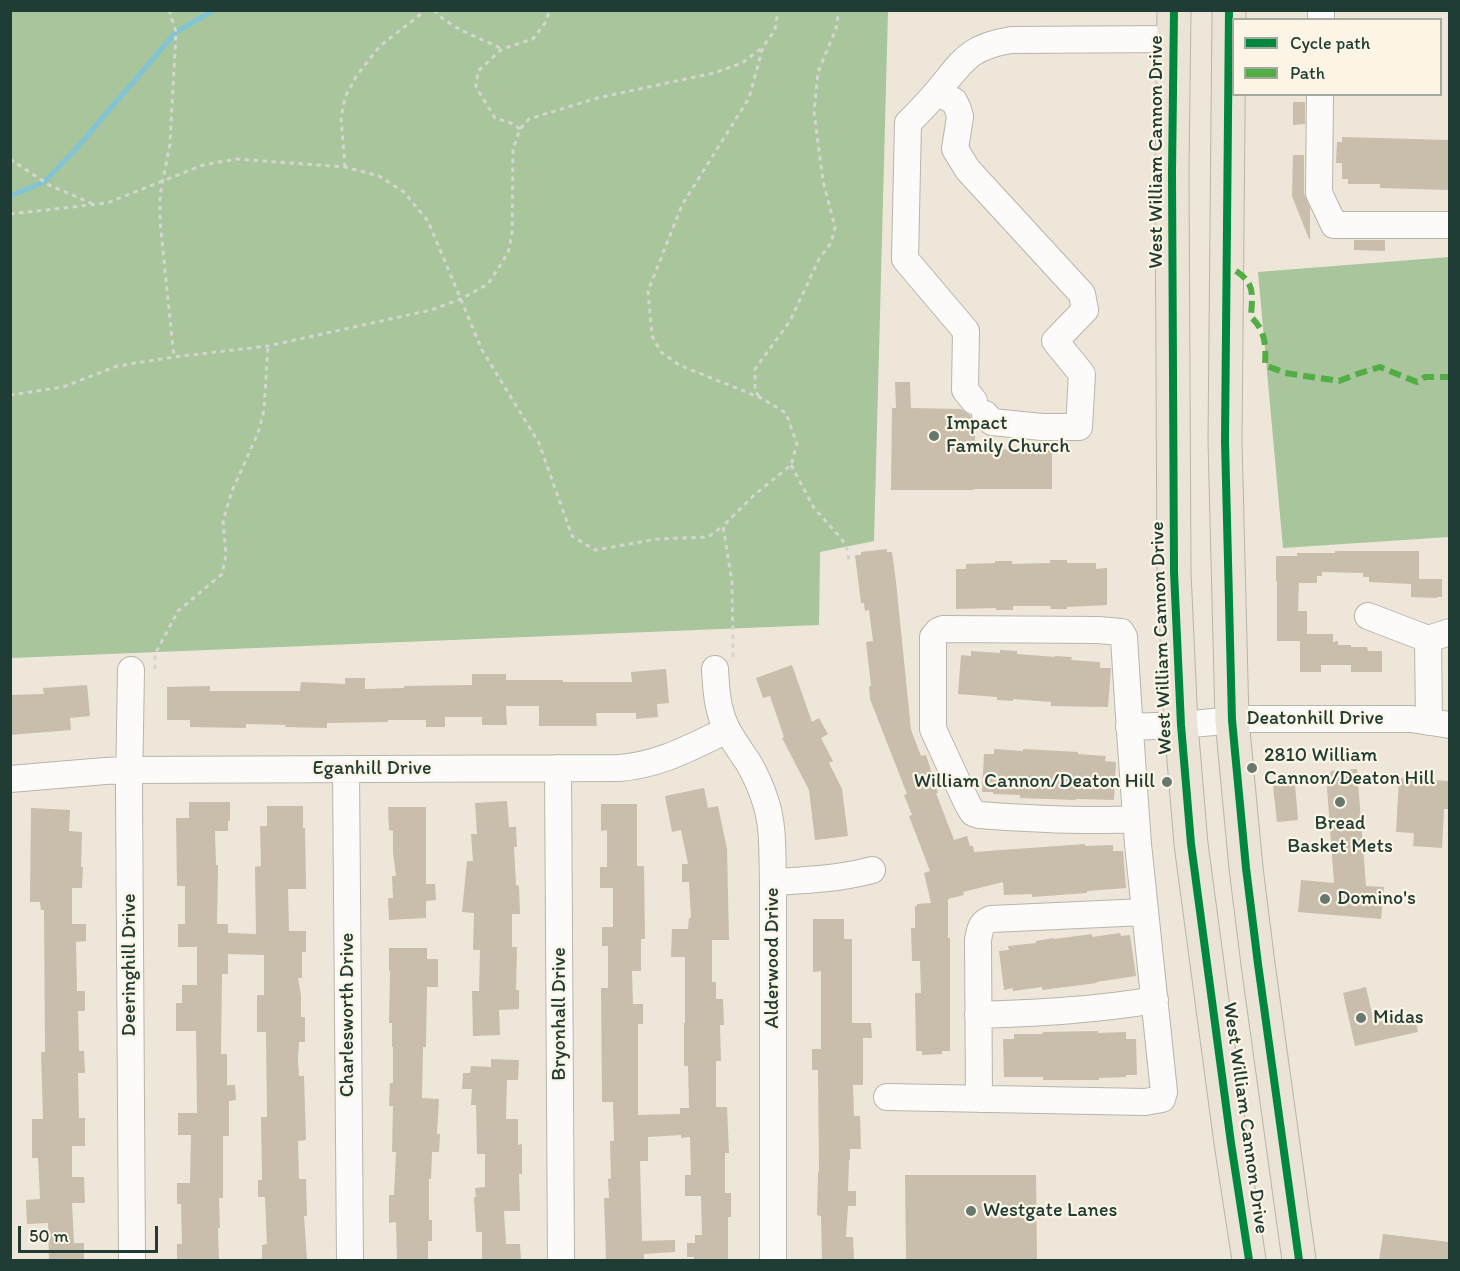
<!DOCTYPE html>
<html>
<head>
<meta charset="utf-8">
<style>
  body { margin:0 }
  #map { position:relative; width:1460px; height:1271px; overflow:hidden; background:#eee6d9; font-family:Itim,sans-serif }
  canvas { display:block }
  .frame { position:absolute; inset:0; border:12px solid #1f3d34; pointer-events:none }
  .legend { position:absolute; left:1232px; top:18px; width:210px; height:78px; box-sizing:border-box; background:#fcf5e5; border:2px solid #a4ab9e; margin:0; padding:8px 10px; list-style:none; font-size:18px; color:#1f3d34 }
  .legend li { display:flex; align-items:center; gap:12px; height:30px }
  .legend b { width:30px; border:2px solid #a4ab9e }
  .scale { position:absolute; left:18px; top:1226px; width:140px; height:27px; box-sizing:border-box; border:3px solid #1f3d34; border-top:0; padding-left:8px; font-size:18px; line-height:21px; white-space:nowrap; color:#1f3d34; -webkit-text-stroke:4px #fcf5e5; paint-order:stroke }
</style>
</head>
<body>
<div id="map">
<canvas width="1460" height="1271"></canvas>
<div class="frame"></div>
<ul class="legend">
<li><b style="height:8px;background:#00873e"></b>Cycle path</li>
<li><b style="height:8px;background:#52ad45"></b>Path</li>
</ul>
<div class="scale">50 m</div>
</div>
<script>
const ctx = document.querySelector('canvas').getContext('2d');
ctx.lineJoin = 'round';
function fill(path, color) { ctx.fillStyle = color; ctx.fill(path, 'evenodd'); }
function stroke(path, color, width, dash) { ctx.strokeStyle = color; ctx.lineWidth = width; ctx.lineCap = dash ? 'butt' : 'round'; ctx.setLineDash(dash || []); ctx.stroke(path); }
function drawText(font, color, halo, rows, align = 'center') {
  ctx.font = font + ' Itim,sans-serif'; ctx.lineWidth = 4.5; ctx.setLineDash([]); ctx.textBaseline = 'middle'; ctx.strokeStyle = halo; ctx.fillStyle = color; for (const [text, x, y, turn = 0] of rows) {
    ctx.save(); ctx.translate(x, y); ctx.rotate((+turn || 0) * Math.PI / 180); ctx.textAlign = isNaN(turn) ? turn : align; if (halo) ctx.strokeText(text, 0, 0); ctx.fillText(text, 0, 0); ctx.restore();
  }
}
const forest = new Path2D(`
  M10,11H888L874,541L820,552L819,625L11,658Z
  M1449,257V537L1283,548L1258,272Z`);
const stream = new Path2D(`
  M10,196L44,182L75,150L176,32L214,10`);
const building = new Path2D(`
  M1293,102H1305V124L1293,125Z
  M1342,137L1449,140V190L1380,188V184H1348V179H1342V163H1336L1337,142H1342Z
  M1293,155H1304V193L1310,208V239H1309L1292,196Z
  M1354,240H1385V251L1354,250Z
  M895,382H910L911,408L961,409L970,415L975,426V449L1052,450V489H974V490H891L892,408H896Z
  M887,549V552H892L896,582L911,730L921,756L926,755L938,793H936L954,840L967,836L970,846H973L974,852L1085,844V846L1113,845V851H1123L1126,888L1087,891V893L1032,897V894L1004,895L1003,882L963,892L964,895L948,899V938H950V1051H942V1054L922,1055V1051H916L915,993H921L920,961H912L911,928H915V906H917V904L931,903L924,873L930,871L909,816L912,815L904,795L907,794L870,699L869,686H871L866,642L873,641L869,610L865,611L864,603H861L855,555H861V552Z
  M1335,551H1419V579H1442V597H1437V598L1411,597V584L1369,582V577H1363V573L1322,572V576H1317V583H1299L1298,611H1307V634H1333V642L1338,641V645H1351V647H1367L1368,651H1382V672H1351V665H1321V672H1300V641H1277V581H1276V556H1297V553H1335Z
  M1050,560H1067V563H1096V569L1107,568V605L1067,607V609H1050L1051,606H1013V610H996V608L956,609V569H966V564L995,563V561H1012V564L1050,563Z
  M1000,650L1017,651V654L1055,657V656L1072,657L1071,660L1100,662V668H1111L1108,707L1051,706V702L1013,699V701L997,700V697L958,694L961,655L971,656V651L1000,653Z
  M792,665L812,722L819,718L828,734L821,738L833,761L829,763L842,789L848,836L815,840L809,790L782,738L784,737L770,696L763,698L756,678Z
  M666,669L669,703L657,704L658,717L636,719V713H596L597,726H539V706H506L507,725H482V717H445V727H426V720H388V722L327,723V728L285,727L286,725L246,724V728L190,727V720H167V687L210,686V691H300L301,682L345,684V678H365V689L404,688V686L472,685V674H506V680H563V682H632L631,672Z
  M87,685L90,716L70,718L71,730L10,735V695L44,694L43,688Z
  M994,749L1023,751V749L1078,752V754L1106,756L1105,761L1116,762L1114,800L1076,799L1075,800L1020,798V795L993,794V792H982L984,754H994Z
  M1357,769L1366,886L1384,887L1381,919L1298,912L1301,880L1334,883L1326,774L1331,773V771Z
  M1399,778L1449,781V809H1444L1442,848L1413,846L1414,833L1396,832Z
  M1295,784L1298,820L1277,822L1273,786Z
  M704,788L708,808L718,806L727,849L729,940H712V982H716V999H723L724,1025H720L721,1061H716V1107H727L729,1153H725V1193H731V1217H728V1260H694V1257H687V1243H695V1235H702L701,1196H685V1175H691L690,1137L681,1138V1135L648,1137V1161H640L642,1241L675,1240V1252L644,1254V1260H606L604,1198H609L608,1179L611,1178L610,1141H614L613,1102H602L601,988H608V946H602V927H613V888H600V867H607V830L601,831V804H637V866H644L645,939H641V971H632L633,1004H643V1024H638V1115L680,1114V1108H689L688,1066H684V1023H685V957H671L672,929H688L689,918H691L689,882H682V864H688L681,830L672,832L665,796Z
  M507,801L509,827H516L517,847H514L516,885L519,886L520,914H512V947H517L516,990H519V1009L499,1010L500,1035L473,1036L472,991H479L480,950H473L474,913L462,912L467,861H473L471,834H477L475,803Z
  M189,802H230V821H228V831H215L216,865H218L217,924H228V933L256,934L255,867L261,866L260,826H267V806H303V828H305L306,889H288L289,931H306V952H302V978H298L301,995V1017H305V1042H299L298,1058L299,1076H304L306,1140L298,1141L299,1179H306L307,1216H304L307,1260H262V1245L267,1244L265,1197H258V1180H262L261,1117H267L266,1032H257V995H264V955L228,954V974H222L221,1054H227V1085H235L236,1100L229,1101V1136H223V1198H219L220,1228H218L219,1260H177V1244H182L181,1204H177V1183H190L191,1135H178V1113H197L196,1031H176V1003H182V985H197V947H178V924H185V886H177L176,818H189Z
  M388,807H426V884H435L436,900L426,901V918L389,920L388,898H393L392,876H396L393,853V831L389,830Z
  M31,808L70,810L69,831L82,832L81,867H83L82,888H72V924H86V941L76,942L77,991H85V1011H78L79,1051H84L85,1073H78L79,1118H85V1146H72V1177H84L85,1203H72L74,1243H84V1260H49L48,1223L27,1224L26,1200L40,1199L38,1158H32V1119H43L41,1052H45L44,910H41L40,902H30Z
  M813,919H844V939H852V1023H871L872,1038H863V1085H853L854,1116H860L861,1149H850V1160H849L848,1191H856V1206H848L846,1237H853L854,1260H822L821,1216L817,1215L818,1172H819L818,1070H812V1049H821V971L813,972Z
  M1120,933L1121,936L1130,935L1136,976L1096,982L1097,983L1042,990V987L1013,991V988L1004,990L999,951L1009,950L1008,946L1036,943V941L1054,938V939L1092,934V937Z
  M389,948H427V959H438V987H427L426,1047H423L422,1098L439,1099L437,1134H440L439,1152H432L431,1179H429V1220H432V1241H428V1260H397L396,1222L389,1223V1195H394L396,1152H392L393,1106H389L390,1083H393V1047H392V1023H389L390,971H389Z
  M1366,987L1374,1023L1414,1014L1418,1032L1355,1046L1343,993Z
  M1098,1031V1033L1126,1032V1039H1136L1137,1075H1126V1077L1099,1078V1080H1043V1077H1004L1003,1039H1014V1034H1042L1043,1032Z
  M491,1059L519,1060L518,1080H507L506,1119H518V1145L522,1144V1174H519L520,1211H504L506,1244H520L521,1260H482V1232H476L474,1197H476L475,1188L485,1187V1154H477L476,1105H471L472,1089H462L463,1073H470L471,1066L491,1067Z
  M905,1175H1036L1037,1260H906Z
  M1383,1234L1449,1242V1260H1379Z`);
const path = new Path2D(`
  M169,10L176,32L170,144L160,195V222L174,357
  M434,10C452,30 479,37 502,49
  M520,129L511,123L495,118L476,87L478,71L502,49L533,39L545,23L550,10
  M10,159L49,185L93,204
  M345,167L341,118L345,97L357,75L380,46L426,10
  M10,214L107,203L203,165L236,159L345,167L379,176L404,192L428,221L482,350L539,443L572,536L595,550L657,539L708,537L723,526
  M10,395L63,387L117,366L174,357L268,346L431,310L461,299L488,284L508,253L512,234L513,149L520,129L529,119L597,98L714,73L742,63L763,47
  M759,396L755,391V369L790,321L819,259L831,243L835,227L823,181L814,112L818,72L836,29L839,10
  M791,465L814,508L839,536L846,545L849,560
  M733,657L732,582L723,526L753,496L791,465L797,444L786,413L761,398L679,365L661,352L652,336L648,291L682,205L749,98L763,47L775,30L778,10
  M155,669V654L178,611L222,574L226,555L223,521L232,491L258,433L264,410L268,346`);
const minor = new Path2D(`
  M1321,20V10
  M937,93L954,101L958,109L960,117L955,149L968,170L1082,294L1085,310L1055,341L1082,374L1079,427H1042L992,422L985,414
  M1320,94L1319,193L1334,225H1450
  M974,401L965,390L966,331L905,259L908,123C918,113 928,103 937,92C963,61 968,47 1011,40L1174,39
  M1368,616L1428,639L1429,722
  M1428,639L1450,632
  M715,669C716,684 716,699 721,714C726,732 738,747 748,762C755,774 761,787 765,800C774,825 772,855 773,882V1260
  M131,670L129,788L132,1260
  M1129,727L1181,725L1246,719H1411L1450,725
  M558,768L561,1260
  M346,769L350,1260
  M10,779L105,771L129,770L619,768C660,765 691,747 727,730
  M773,882C807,880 839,879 872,870
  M978,1015C1038,1013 1096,1010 1155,1000
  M887,1097L1145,1102L1162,1099L1164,1092L1138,844C1133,775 1128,706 1124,637L1121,632L1098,630L943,629L938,631L933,637V729L967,803L973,813L979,815C1032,819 1084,822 1136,819
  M979,1099L978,940C980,930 980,923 991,919L1145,912`);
const major = new Path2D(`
  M1174,10L1172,172L1174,572L1181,725L1191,844L1231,1143L1249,1260
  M1229,10L1225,441L1232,720L1246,868L1258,964L1299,1260`);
const quiet = new Path2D(`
  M1236,271C1256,284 1252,295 1251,317C1266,331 1266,346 1265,365L1285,373L1339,381L1357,374L1380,367L1417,382L1425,377H1450`);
const cycleway = new Path2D(`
  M1174,10L1172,172L1174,572L1181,725L1191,844L1231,1143L1249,1260
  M1229,10L1225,441L1232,720L1246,868L1258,964L1299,1260`);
const markers = [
  [934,436,6,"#67786e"],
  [1252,768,6,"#67786e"],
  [1167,782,6,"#67786e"],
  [1340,802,6,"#67786e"],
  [1325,899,6,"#67786e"],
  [1361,1018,6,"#67786e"],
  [971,1211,6,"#67786e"]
];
const streetNames = [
  ["West William Cannon Drive",1157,152,-90],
  ["West William Cannon Drive",1162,638,-92],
  ["Deatonhill Drive",1315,719],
  ["Eganhill Drive",372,769],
  ["Alderwood Drive",773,958,-90],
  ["Deeringhill Drive",130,965,-90],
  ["Bryonhall Drive",560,1014,-90],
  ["Charlesworth Drive",348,1015,-90],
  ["West William Cannon Drive",1245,1118,82]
];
const poiNames = [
  ["Impact",946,424],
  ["Family Church",946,447],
  ["2810 William",1264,756],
  ["Cannon/Deaton Hill",1264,779],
  ["William Cannon/Deaton Hill",1155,782,"right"],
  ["Bread",1340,824,"center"],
  ["Basket Mets",1340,847,"center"],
  ["Domino's",1337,899],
  ["Midas",1373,1018],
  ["Westgate Lanes",983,1211]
];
fill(forest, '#a8c59c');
stroke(stream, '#82c3d4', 5);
fill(building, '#c9bdac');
stroke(minor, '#b7b5ac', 28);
stroke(major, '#b7b5ac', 35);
stroke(path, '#d4d5d0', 3, [4.5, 4.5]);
stroke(minor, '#fcfbf9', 26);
stroke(major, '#eae3d6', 33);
stroke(quiet, '#52ad45', 6, [12, 6]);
stroke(cycleway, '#00873e', 8);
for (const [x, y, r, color] of markers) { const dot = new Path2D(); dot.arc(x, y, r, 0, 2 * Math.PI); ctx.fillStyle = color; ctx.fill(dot); stroke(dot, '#fcf5e5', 2); }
drawText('20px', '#1f3d34', '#fcf5e5', streetNames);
drawText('20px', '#1f3d34', '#fcf5e5', poiNames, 'left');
</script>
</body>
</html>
